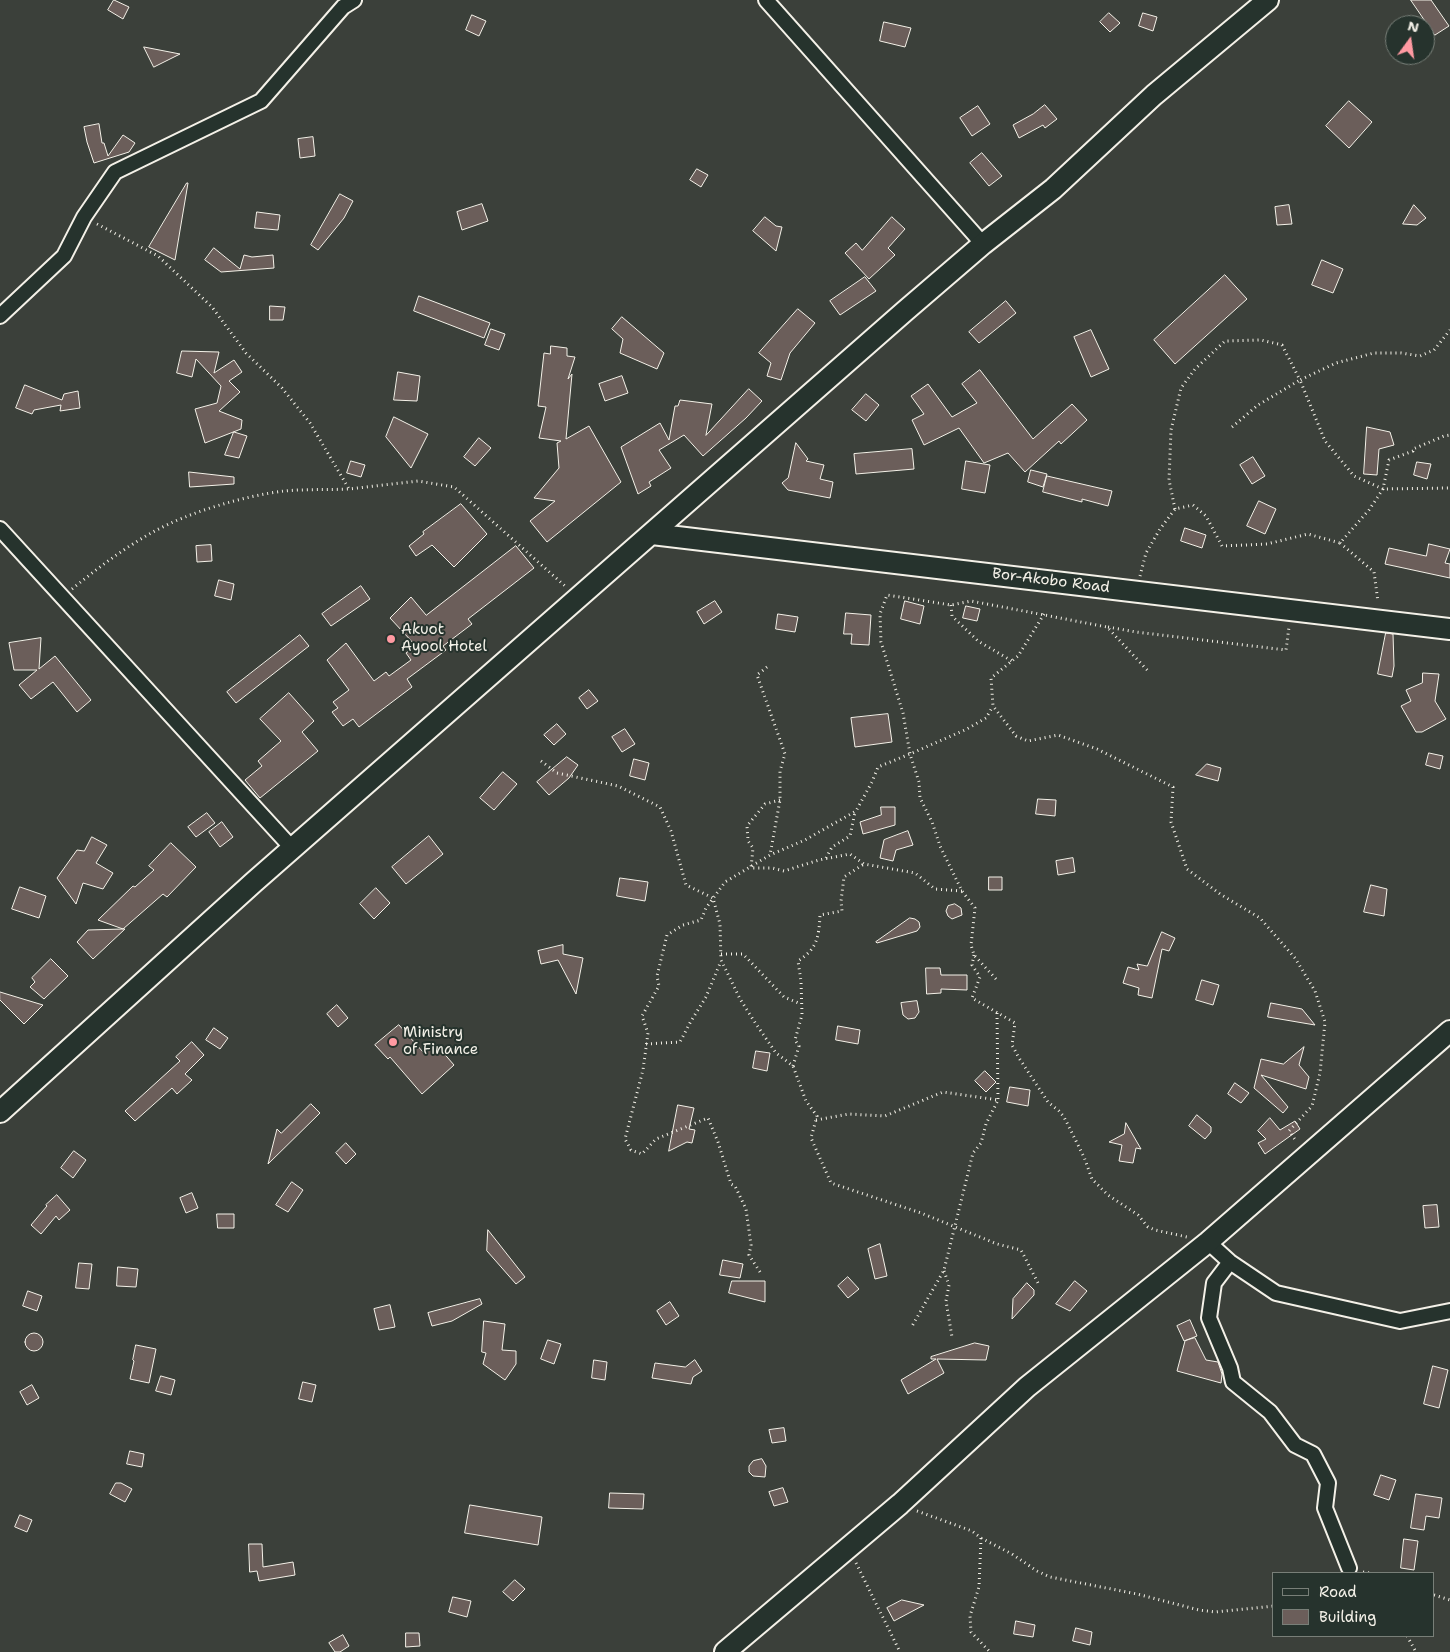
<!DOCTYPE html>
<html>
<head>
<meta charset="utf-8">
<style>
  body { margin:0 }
  #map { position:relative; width:1450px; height:1652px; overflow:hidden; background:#3b403a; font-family:"Shantell Sans",sans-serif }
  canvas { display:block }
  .legend { position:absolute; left:1272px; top:1572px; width:162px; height:65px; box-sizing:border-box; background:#26332d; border:1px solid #787f78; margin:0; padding:6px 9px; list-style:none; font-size:15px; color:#f4f1e8 }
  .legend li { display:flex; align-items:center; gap:10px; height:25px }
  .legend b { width:25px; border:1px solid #787f78 }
  .north { position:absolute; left:1385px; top:15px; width:50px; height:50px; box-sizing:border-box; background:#26332d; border:1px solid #787f78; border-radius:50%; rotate:14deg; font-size:14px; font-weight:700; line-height:20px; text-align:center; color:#f4f1e8 }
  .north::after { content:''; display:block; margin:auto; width:18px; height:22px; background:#ff9aa2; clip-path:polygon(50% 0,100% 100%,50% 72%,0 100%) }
</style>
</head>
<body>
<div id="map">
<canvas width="1450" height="1652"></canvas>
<ul class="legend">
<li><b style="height:6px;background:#26332d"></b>Road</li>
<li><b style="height:14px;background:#6b5e5a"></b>Building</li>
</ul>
<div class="north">N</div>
</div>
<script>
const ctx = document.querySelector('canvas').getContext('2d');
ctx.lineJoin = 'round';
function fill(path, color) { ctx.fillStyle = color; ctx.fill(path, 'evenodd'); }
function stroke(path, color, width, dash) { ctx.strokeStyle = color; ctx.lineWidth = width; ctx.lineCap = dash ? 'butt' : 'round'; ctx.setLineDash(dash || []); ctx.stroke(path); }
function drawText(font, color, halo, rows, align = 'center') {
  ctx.font = font + ' "Shantell Sans",sans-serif'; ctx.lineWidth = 4; ctx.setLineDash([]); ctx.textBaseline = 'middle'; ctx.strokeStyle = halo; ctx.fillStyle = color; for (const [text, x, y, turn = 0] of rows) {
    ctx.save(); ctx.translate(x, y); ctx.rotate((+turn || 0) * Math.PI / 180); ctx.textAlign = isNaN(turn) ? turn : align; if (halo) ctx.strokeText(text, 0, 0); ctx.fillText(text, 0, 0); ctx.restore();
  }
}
const building = new Path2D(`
  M114,0L129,7L123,19L108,10Z
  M1411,0H1431L1449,26L1435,35Z
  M1109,13L1120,23L1110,32L1100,22Z
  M1143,13L1157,17L1153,31L1139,26Z
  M472,15L486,21L479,36L466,30Z
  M884,22L911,28L905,47L880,41Z
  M144,47L180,54L154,67Z
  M1349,101L1372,122L1349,148L1326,126Z
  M1045,105L1057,119L1045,128L1043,125L1019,138L1013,125L1033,114Z
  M978,106L990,124L972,136L960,118Z
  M99,124L102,143H104L108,156L123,135L135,143L129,152L94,163L87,142L84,127Z
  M313,137L315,156L300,158L298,139Z
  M982,153L1002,176L989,186L970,163Z
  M697,169L708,175L701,187L690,180Z
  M187,183H188L175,260L149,247Z
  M340,194L353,201L344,218L318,250L311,245Z
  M482,204L488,221L462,230L457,212Z
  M1289,205L1292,224L1277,225L1275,207Z
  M1414,205L1426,218L1417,225L1403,224Z
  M257,212L280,215L278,230L255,228Z
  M765,217L776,226L782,227L776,251L753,231Z
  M892,217L905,229L888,248L895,255L869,279L845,253L856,243L862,250Z
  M214,248L240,269L244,255L252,257L273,255L274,268L221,272L205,260Z
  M1322,260L1343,269L1333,293L1312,285Z
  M1225,275L1247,299L1175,364L1154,340Z
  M865,277L876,291L840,315L830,301Z
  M419,296L490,323L484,338L414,311Z
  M1006,301L1016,313L979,343L969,332Z
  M270,306L285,307L283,320H270Z
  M798,309L815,323L790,353L781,380L767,376L771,363L759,353Z
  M622,317L664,353L657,369L620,353L623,339L612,329Z
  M491,329L505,334L499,350L485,345Z
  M1091,330L1109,369L1091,377L1074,337Z
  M551,346L567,348V356L575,357L568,379L572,374L566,439L589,426L621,482L547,542L530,521L555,501L534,498L559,468L557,443L561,441L539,438L546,407L538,406L544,353L550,354Z
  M182,351L219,352L214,373L234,360L242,372L229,381L240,392L219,411L242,420L241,429L205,443L195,409L217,403L221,386L196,359L192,377L177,373Z
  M980,370L1033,439L1072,404L1087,420L1061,444L1059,441L1025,472L1008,453L984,463L959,428L924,445L912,420L924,414L911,396L928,384L952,417L977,403L962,384Z
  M398,372L420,376L417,401L394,400Z
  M622,376L628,393L605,401L599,384Z
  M25,385L62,400L64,394L78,391L80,408L60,411L61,405L34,410L32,414L16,408Z
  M749,389L762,401L746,418L703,456L684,435L659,450L671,468L649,482L651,486L638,494L621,447L660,423L669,440L675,406H678L680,400L712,404L706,435Z
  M866,394L879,405L866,421L852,410Z
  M394,417L428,434L411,468L386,437Z
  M1367,427L1390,432L1394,445L1379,449L1377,475L1364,474Z
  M234,432L247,436L239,458L225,455Z
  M479,438L491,448L475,466L464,457Z
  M796,443L808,459L806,461L824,465L820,479L833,482L830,498L788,490L782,483L788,478Z
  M912,449L914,469L856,474L854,454Z
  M1253,457L1265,476L1252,484L1240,465Z
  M351,461L365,465L361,477L347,473Z
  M966,461L990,465L985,493L962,489Z
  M1417,462L1431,464L1427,479L1414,475Z
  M1031,470L1047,474L1043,487L1028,482Z
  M189,472L234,477V484L190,487Z
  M1047,476L1112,491L1108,506L1082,499V502L1043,492Z
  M1259,501L1276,509L1265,534L1247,526Z
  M461,504L487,534L454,567L432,545L416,556L409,546L424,534L423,532Z
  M1185,528L1206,535L1202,548L1181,541Z
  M1429,544L1450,549L1445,563L1450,564V578L1385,564L1389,548L1426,556Z
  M211,545L212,561L197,562L196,546Z
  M516,546L534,568L468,619L472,624L443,646L446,650L407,679L412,687L359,727L353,719L343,726L332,712L338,708L333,702L349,690L327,660L346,643L374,681L386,672L389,676L411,660L406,653L416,646L390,618L411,597L426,615Z
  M219,580L234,584L231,600L215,596Z
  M361,586L370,599L331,626L322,614Z
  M715,601L722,612L704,624L697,612Z
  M905,601L924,606L920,624L901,619Z
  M966,606L980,609L977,621L963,618Z
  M846,613L871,615L869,645L851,644L852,634H844Z
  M778,614L798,617L795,632L776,629Z
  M1386,633L1393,634L1394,666L1392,677L1378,674Z
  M300,635L309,646L236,703L227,692Z
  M41,638L39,669L55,656L91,700L77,712L53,682L31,699L19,685L37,670H14L9,643Z
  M1423,673L1439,674L1435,701L1446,719L1422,732H1416L1401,706L1411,701L1406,690L1422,683Z
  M589,690L598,701L587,709L579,698Z
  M289,693L314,721L302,732L318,751L260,798L245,780L262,766L258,761L281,741L260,719Z
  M888,714L892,742L855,747L851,718Z
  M557,724L566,734L554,745L544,735Z
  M625,729L635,744L622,752L612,737Z
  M1429,753L1443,756L1440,769L1426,765Z
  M567,757L578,765L569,778L549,795L537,782Z
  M634,759L649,763L645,780L630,776Z
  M1207,764L1221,768L1218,781L1196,775Z
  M503,772L517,784L494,810L480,798Z
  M1038,799L1056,800L1055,816L1036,814Z
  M881,807H895V825L863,834L860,822L881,815Z
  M207,813L215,823L196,837L188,827Z
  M222,822L233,837L220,847L209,832Z
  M908,831L913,845L896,850L893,861L880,858L884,840Z
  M429,836L443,854L406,884L392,867Z
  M92,837L107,845L96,863L113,873L103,889L83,883L76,904L57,878L77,850L84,851Z
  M171,843L196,867L167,897L163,894L123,929H125L93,959L77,942L88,930L123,929L98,920L133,886L135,887L154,870L149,866Z
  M1073,858L1075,872L1058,875L1056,861Z
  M989,877H1002V890H989Z
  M620,878L648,882L645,901L617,896Z
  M1371,885L1387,889L1384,916L1364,912Z
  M20,887L46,896L39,918L12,909Z
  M376,888L390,903L374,919L360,904Z
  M955,904L961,908L962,915L952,919L948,916L946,911L948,906Z
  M910,918L915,919L919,922L920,927L917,931L877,943L876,942Z
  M1162,932L1175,938L1169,951L1162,949L1152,998L1138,995L1139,988L1123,983L1128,967L1139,970L1137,964L1147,966Z
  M563,945V954L583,958L576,994L558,960L541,964L538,951Z
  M51,959L68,976L44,999L30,987L35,982L32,978Z
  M926,968H940L941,975H967V990L941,989V993L927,994Z
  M1202,980L1219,985L1213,1005L1196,1000Z
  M0,992L23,999L43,1005L24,1024L0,1000Z
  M917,1001L919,1012L915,1018L908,1019L903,1015L901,1003Z
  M1271,1003L1302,1009L1315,1025L1268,1017Z
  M337,1005L348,1018L338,1027L327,1014Z
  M399,1025L423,1052L434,1042L454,1065L422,1094L390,1057L388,1059L375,1045Z
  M838,1026L860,1030L858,1044L836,1040Z
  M214,1028L228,1038L220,1049L206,1040Z
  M192,1042L204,1055L185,1074L192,1080L177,1094L172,1088L135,1121L125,1111L180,1061L176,1057Z
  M1304,1047L1299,1065L1309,1077L1306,1089L1261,1075L1288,1107L1283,1113L1254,1088L1261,1059L1283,1064Z
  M756,1051L770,1053L767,1071L753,1068Z
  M985,1071L996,1082L986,1092L975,1081Z
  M1235,1083L1249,1093L1241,1103L1228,1094Z
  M1010,1087L1030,1090L1028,1106L1007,1102Z
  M311,1104L320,1113L268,1164L277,1129L281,1133Z
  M678,1105L694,1108L689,1129L695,1130L692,1143L687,1142L669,1151Z
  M1197,1115L1211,1127V1132L1205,1139L1189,1126Z
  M1270,1118L1280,1130L1295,1121L1300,1129L1265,1154L1258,1143L1266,1139L1258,1131Z
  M1126,1123L1141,1149L1136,1148L1133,1163L1119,1161L1122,1145L1109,1142L1124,1134Z
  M346,1143L356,1154L346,1164L336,1153Z
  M74,1151L86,1160L73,1178L61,1168Z
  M292,1182L303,1190L288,1212L276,1205Z
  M192,1193L198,1208L186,1213L180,1198Z
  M57,1195L70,1210L59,1220L56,1216L41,1234L31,1225L47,1206L46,1205Z
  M1437,1205L1439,1227L1425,1228L1423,1206Z
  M217,1214H234V1228H218Z
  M488,1230L525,1277L516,1284L487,1251Z
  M880,1244L887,1276L875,1279L868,1249Z
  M723,1260L743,1264L740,1278L720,1275Z
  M79,1263L92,1264L89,1289L76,1288Z
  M118,1267L138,1269L136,1287L117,1286Z
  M848,1277L859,1289L848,1298L838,1286Z
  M732,1281H765V1302L729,1293Z
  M1075,1281L1087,1291L1070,1311L1056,1304Z
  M1027,1283L1034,1290V1295L1012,1319L1013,1299Z
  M28,1291L42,1296L37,1311L23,1306Z
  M480,1299L482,1304L452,1321L432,1326L428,1313Z
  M670,1302L679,1316L666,1325L657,1311Z
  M390,1305L395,1327L379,1330L374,1309Z
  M1190,1320L1197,1336L1184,1341L1177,1326Z
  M484,1321L505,1324L502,1350L516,1351V1364L505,1380L483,1364L486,1353L482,1352Z
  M25 1342a9 9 0 1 1 18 0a9 9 0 1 1-18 0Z
  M1195,1338L1206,1360L1218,1362L1222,1374L1221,1383L1177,1371L1185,1341Z
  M548,1340L561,1344L554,1364L541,1359Z
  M975,1343L989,1346L986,1360L937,1359L944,1373L908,1394L901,1380L936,1359H931V1357Z
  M136,1345L156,1349L149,1383L130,1379L134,1361L133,1360Z
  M594,1360L607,1362L605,1380L592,1378Z
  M695,1360L702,1371L693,1377L691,1384L652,1378L655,1363L685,1367Z
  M1433,1366L1448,1370L1439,1408L1424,1404Z
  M161,1376L175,1380L171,1395L156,1391Z
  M303,1382L316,1385L312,1402L299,1399Z
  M32,1385L39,1398L27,1405L20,1392Z
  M784,1428L786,1441L772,1443L769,1430Z
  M130,1451L144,1454L142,1467L127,1464Z
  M762,1459L766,1466L765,1477L753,1476L749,1472V1466L753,1461Z
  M1381,1475L1396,1480L1389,1500L1374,1495Z
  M116,1483H121L132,1489L125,1502L110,1494Z
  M783,1488L788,1502L774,1506L769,1492Z
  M610,1493L644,1494L643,1509L609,1508Z
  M1416,1494L1442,1498L1439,1518L1426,1516L1424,1530L1411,1528Z
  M470,1505L542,1517L538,1545L465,1533Z
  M20,1515L32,1520L27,1532L15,1527Z
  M1404,1539L1418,1541L1414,1570L1401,1568Z
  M249,1544H262L263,1567L293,1562L295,1575L259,1581L257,1571L250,1572Z
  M515,1580L525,1589L513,1601L503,1592Z
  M453,1597L471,1601L467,1617L449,1612Z
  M902,1600L924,1605L894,1621L887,1608Z
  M1016,1621L1035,1625L1033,1637L1014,1634Z
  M1076,1628L1092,1632L1090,1645L1073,1641Z
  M406,1633H419L420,1646L406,1647Z
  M343,1635L349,1646L340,1652H335L329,1643Z`);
const path = new Path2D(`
  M97,224L158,256L212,307L246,353L282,388L310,423L349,489L418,481L454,487L565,586
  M1232,427L1258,405L1300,380L1325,441L1354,476L1383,489L1448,488L1450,490
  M1175,509L1169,480L1171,430L1181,388L1195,369L1225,341L1261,340L1282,345L1300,380L1336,363L1374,353H1401L1420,356L1434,350L1450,330
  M1340,543L1374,572L1378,602
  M1140,576L1146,553L1160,529L1175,509L1193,505L1206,516L1222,546L1267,544L1308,534L1340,543L1369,510L1383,489L1389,460L1413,451V449L1444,436L1450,435
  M72,589C98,568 124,548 153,532C189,512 244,496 284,491C305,489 327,490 349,489
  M951,605L952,616L978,641L1012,661
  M1044,614L1018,656L991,678L993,706L1016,736L1028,741L1058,735L1097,749L1173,787L1171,822L1187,869L1220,894L1260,918L1295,958L1315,991L1325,1022L1320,1073L1312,1106L1289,1131L1296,1141
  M1108,627L1136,632L1286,650L1289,627
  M767,667L757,675L785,754L780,771V800L770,855
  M541,761L557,773L618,786L660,807L671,831L686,885L713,898L720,924L721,960L740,999L756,1024L776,1053L793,1066L806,1101L817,1116L811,1138L831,1183L921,1213L997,1244L1021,1250L1039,1285
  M780,800L765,804L747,826L748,841L753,848L751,868H772L784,871L819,860L850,854L864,864L915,873L935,889L962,891
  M826,858L832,847L850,836L855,812
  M721,954H743L784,997L801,1004
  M974,955L972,965L980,977L972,998L1015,1023L1012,1045L1019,1058L1048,1102L1059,1111L1064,1117L1084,1157L1092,1179L1108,1195L1138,1215L1148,1227L1155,1230L1187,1237
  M996,979L974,955L971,945L975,908L962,891L940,846L932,822L920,798L919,782L910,754L903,713L881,642L880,614L887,595L951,605L971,601L1107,627L1149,672
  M997,1013L998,1100
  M646,1044L680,1042L691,1021L706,997L721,961
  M793,1066L799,1046L795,1040L802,1015L801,981L798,961C817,949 819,937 820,915L842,911L841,901L844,877L864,864
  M816,1120L849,1114L885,1116L943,1092L998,1100L986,1124L981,1143L973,1153L944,1270L911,1328
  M944,1271L949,1285L946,1301L952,1337
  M760,1272L749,1255L751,1245L746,1209L735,1186L731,1184L718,1142L708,1118L656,1139L642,1154L631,1150L625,1139L643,1070L648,1033L642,1016L659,986L657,976L667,935L683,925L701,920L706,908L725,882L770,855L805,840L856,811L872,782L878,767L910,754L967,729L986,718L993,706
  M917,1511L972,1531L981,1538L1012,1554L1037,1571L1050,1577L1137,1594L1199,1610L1215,1612L1274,1606
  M981,1538L979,1587L970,1616L971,1632L990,1652
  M856,1563L900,1652
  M1363,1572L1370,1573
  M1434,1595L1450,1600
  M1407,1636L1416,1652`);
const street = new Path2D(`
  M766,0L983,244
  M0,316L64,256L84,217L115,172L261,101L343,7L354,0
  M0,529L292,848
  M1208,1242L1230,1262L1276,1293L1400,1321L1450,1311
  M1230,1262L1214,1283L1209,1318L1230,1368L1233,1382L1270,1412L1295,1445L1313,1454L1328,1483L1325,1508L1349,1568`);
const secondary = new Path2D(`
  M652,534L1450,629
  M0,1112L254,882L905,311L983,244L1053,189L1154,95L1268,0
  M725,1652L900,1504L1027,1387L1208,1242L1450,1031`);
const markers = [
  [391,639,5,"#ff9aa2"],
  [393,1042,5,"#ff9aa2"]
];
const streetNames = [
  ["Bor-Akobo Road",1051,581,7]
];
const poiNames = [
  ["Akuot",401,630],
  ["Ayool Hotel",401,647],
  ["Ministry",403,1033],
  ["of Finance",403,1050]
];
fill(building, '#6b5e5a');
stroke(building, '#f4f1e8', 1);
stroke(street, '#f4f1e8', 18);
stroke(secondary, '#f4f1e8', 24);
stroke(path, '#f4f1e8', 3, [1, 4]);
stroke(street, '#26332d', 14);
stroke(secondary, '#26332d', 20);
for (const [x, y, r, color] of markers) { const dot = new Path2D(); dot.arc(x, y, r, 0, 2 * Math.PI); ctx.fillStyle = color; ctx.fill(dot); stroke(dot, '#26332d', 2); }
drawText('15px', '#f4f1e8', '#26332d', streetNames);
drawText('15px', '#f4f1e8', '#26332d', poiNames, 'left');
</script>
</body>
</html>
